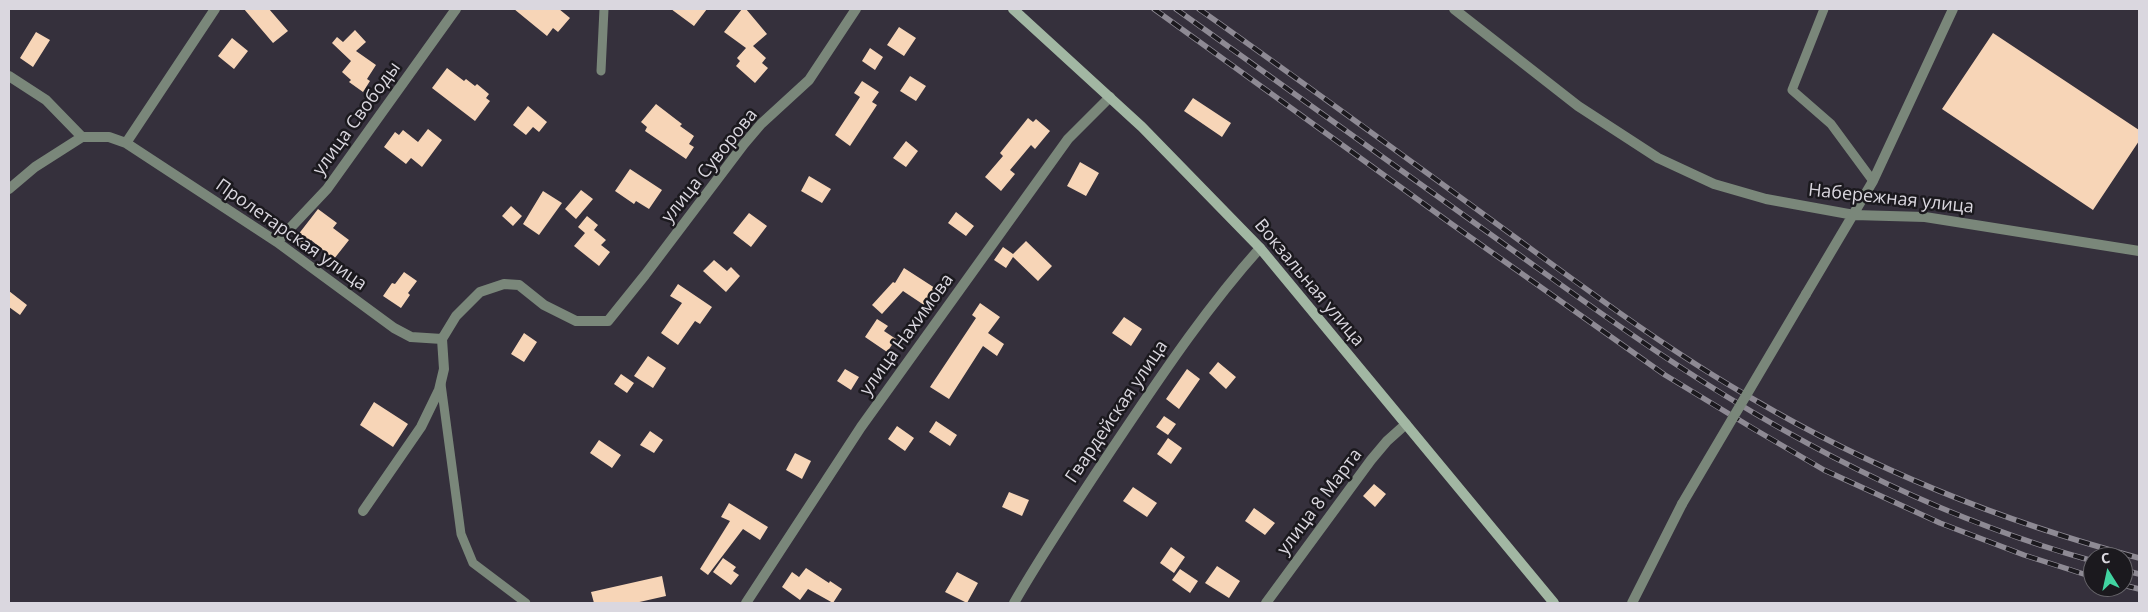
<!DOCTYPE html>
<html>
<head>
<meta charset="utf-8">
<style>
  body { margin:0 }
  #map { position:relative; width:2148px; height:612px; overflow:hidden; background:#35303c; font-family:"Open Sans",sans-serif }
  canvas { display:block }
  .frame { position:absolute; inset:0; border:10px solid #dad7df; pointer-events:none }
  .north { position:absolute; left:2083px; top:547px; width:50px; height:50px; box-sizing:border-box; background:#1b191e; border:1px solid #67656b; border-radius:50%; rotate:350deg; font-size:14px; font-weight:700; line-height:20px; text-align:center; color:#dad7df }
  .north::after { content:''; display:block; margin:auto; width:18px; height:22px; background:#41d4a1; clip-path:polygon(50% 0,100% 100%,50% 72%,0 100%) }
</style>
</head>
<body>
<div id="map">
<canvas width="2148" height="612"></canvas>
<div class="frame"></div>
<div class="north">С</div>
</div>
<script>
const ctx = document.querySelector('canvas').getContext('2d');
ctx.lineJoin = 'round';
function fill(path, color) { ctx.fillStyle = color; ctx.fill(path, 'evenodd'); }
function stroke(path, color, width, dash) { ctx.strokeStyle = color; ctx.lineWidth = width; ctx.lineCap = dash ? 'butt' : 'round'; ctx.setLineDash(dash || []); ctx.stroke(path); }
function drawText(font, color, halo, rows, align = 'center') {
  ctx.font = font + ' "Open Sans",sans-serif'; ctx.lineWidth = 5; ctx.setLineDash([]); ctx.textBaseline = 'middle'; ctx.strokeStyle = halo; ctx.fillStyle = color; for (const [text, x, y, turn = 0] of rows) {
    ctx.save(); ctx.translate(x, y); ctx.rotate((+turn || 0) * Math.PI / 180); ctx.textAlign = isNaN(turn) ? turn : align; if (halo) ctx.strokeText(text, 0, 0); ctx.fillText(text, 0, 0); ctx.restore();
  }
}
const building = new Path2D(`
  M244,9H269L288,31L273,43Z
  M514,9H559L570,18L558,32L553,28L547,36Z
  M671,9H707L694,26Z
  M742,9H746L767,34L753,46L766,58L762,63L768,68L755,83L736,66L740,61L737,58L746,48L724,32Z
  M899,27L916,38L904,56L887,45Z
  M355,30L366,42L356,51L376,65L367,79L370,81L363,92L349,82L351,80L342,72L351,61L332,43L337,37L343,42Z
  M36,32L50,40L33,67L20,58Z
  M1993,33L2139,130V141L2093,210L1942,109Z
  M232,38L248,51L234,69L218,56Z
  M870,48L883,57L875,70L862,61Z
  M447,68L464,81L466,79L475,86L477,84L489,94L486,98L490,101L475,121L432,88Z
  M910,76L926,86L916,101L900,91Z
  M862,81L879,92L872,102L877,105L850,146L835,135L860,97L854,93Z
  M1193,98L1231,123L1222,137L1184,111Z
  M656,104L682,124L680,126L694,136L689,144L694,147L686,159L645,131L647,127L641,122Z
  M528,106L547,122L539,132L533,127L526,135L513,125Z
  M1028,118L1033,122L1036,119L1050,131L1035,149L1031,145L1010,170L1015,174L1001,191L985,177L1003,156L1000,153Z
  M428,129L442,140L422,167L411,158L406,164L384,147L395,132L399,135L403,130L418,142Z
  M906,141L918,151L906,167L893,158Z
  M1080,162L1099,173L1086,196L1067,186Z
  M630,169L662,190L649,209L636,201L634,204L615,191Z
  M809,176L831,189L822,203L801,191Z
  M581,190L593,199L576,219L565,209Z
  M543,191L562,203L539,235L523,224Z
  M511,206L522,216L513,226L502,216Z
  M318,209L337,223L333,228L349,240L334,259L311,240L304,248L294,240Z
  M956,212L974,226L966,236L948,223Z
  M749,213L767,226L751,247L733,233Z
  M587,216L598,225L594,230L606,240L601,245L610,252L599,266L574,246L585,233L578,227Z
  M1026,241L1052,266L1038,281L1013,257L1006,268L994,260L1003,247L1013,254Z
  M714,260L727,271L731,267L740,276L726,292L703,271Z
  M904,268L935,288L924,305L903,291L882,314L872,305L893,282L895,283Z
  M404,272L417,281L408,293L410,295L401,308L383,296L392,283L395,284Z
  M678,284L712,307L700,324L695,321L678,345L661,333L682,303L670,296Z
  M9,291L27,305L20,315L9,307Z
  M980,303L1000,317L988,333L1004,344L997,356L983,346L949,399L930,387L976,318L972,315Z
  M1124,317L1142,329L1131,346L1112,333Z
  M877,319L888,326L884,331L896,339L887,352L865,337Z
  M524,333L537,342L524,362L511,354Z
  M648,356L666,368L653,388L634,376Z
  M1218,362L1236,377L1226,389L1209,373Z
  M845,369L859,377L851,390L837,381Z
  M1187,369L1200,379L1179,409L1166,399Z
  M621,374L634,383L627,393L614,384Z
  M374,402L408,424L393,447L360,425Z
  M1164,416L1176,424L1168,435L1156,427Z
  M936,421L957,435L950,446L929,432Z
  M897,426L914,438L905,451L888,439Z
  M650,431L663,440L654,453L640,445Z
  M1168,438L1182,448L1171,464L1157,454Z
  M599,440L621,455L612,468L590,453Z
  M795,453L811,461L802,479L786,470Z
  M1374,484L1386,494L1375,507L1363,496Z
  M1133,487L1157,503L1147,517L1123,501Z
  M1009,492L1029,500L1022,516L1002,507Z
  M729,503L768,527L760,540L743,529L708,575L700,569L730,521L721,517Z
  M1254,508L1275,523L1265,535L1245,521Z
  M1171,547L1185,557L1174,573L1160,563Z
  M723,558L736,567L733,571L739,575L731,585L713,572Z
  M1217,566L1240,581L1229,598L1205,583Z
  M806,568L829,583L830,581L842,589L833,603L808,589L800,600L782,587L792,572L799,577Z
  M1180,569L1198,581L1190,593L1172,580Z
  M957,572L978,583L967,603L945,592Z
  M662,576L666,596L635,603H594L591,592Z`);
const lane = new Path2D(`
  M1824,9L1792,90L1831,124L1873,181
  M601,71L604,9
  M441,384L461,534L473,563L526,603`);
const street = new Path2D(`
  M1454,9L1578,106L1658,158L1714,184L1766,199L1854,215L1925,217L2139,251
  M9,76L46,100L82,137
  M126,143L277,242L394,328L411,337L442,339
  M9,189L35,167L82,137H109L126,143L215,9
  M277,242L327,189L456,9
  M1806,294L1873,181L1953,9
  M363,511L421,427L439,390L444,369L442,339L456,316L480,292L504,284L519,285L544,305L576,321H608L645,275L744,144L761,124L809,80L856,9
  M746,603L861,427L1068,139L1110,97
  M1014,603C1048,544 1086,488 1124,431C1167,367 1209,305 1260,248
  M1266,603L1371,460L1387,441L1406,424
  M1632,603L1682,504`);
const secondary = new Path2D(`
  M1013,9L1142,127L1260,248L1554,603`);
const rail = new Path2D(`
  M1154,9L1453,225L1665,375L1754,429L1824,470L1940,523L2024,555L2093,577
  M1176,9C1283,86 1390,162 1497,239C1556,281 1614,324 1674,363C1803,448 1944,520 2093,561
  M1199,9C1304,83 1408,159 1512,235C1590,292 1669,351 1753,399C1874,470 2004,522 2139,558
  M2123,570L2139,574
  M2123,585L2139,589`);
const streetBridge = new Path2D(`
  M1682,504L1806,294`);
const streetNames = [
  ["улица Свободы",357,119,-54],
  ["улица Суворова",710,166,-51],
  ["Набережная улица",1891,199,6],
  ["Пролетарская улица",291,235,35],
  ["Вокзальная улица",1309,283,50],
  ["улица Нахимова",907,335,-54],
  ["Гвардейская улица",1117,412,-56],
  ["улица 8 Марта",1320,502,-53]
];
fill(building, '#f7d5b7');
stroke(lane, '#7a877a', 9);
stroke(street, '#7a877a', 10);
stroke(secondary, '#a2b7a3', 10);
stroke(rail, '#8e8a94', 5.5);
stroke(rail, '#1b191e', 4, [11]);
stroke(streetBridge, '#7a877a', 10);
drawText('18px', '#dad7df', '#1b191e', streetNames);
</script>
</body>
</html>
